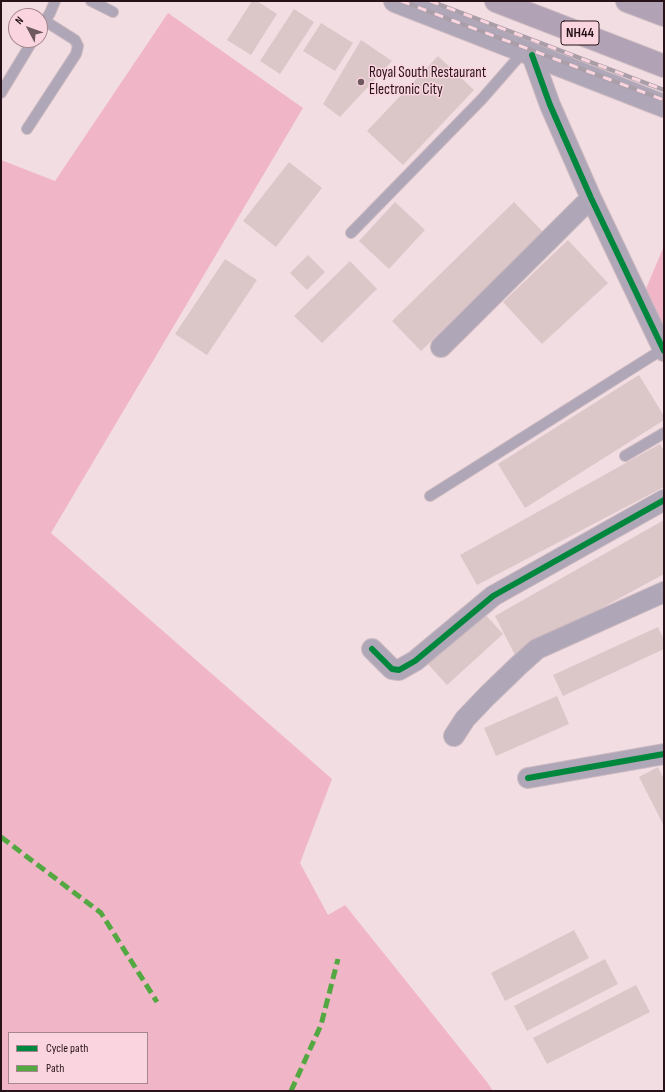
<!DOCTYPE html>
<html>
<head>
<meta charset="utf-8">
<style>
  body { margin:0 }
  #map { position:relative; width:665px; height:1092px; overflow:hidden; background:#f2dde3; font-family:"Sofia Sans Condensed",sans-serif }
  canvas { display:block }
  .frame { position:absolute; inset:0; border:2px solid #271219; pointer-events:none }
  .legend { position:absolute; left:8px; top:1032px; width:140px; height:52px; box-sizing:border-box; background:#fad5df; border:1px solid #a68790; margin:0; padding:5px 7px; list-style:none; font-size:12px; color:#271219 }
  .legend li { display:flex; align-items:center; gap:8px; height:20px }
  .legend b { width:20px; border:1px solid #a68790 }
  .north { position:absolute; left:8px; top:8px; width:40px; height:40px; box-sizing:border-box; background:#fad5df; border:1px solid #a68790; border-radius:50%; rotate:311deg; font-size:11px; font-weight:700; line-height:16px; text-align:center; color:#271219 }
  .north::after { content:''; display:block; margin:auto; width:14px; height:18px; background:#6e5960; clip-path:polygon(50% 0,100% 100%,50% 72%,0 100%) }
</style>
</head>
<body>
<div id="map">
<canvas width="665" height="1092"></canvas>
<div class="frame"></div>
<ul class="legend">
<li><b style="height:5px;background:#00873e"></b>Cycle path</li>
<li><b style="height:5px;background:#53a842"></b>Path</li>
</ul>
<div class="north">N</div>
</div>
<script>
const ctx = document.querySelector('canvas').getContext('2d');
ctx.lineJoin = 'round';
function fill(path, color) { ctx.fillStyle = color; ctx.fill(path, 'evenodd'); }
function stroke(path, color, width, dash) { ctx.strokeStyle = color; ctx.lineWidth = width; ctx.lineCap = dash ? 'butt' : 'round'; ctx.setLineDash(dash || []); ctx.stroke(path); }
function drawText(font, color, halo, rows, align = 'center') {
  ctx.font = font + ' "Sofia Sans Condensed",sans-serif'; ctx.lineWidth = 3; ctx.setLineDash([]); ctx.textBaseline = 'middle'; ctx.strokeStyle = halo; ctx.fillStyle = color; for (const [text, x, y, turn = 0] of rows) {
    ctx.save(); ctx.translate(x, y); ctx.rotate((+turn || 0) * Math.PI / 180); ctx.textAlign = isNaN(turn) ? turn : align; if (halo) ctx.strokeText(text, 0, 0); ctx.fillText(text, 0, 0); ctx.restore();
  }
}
const green = new Path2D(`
  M168,13L303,108L51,533L332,779L300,863L328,915L345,905L487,1082L493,1091H1V160L55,181ZM9,1033H147V1083H9Z
  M664,246V329L645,291Z`);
const building = new Path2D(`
  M252,1H257L277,14L251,55L227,40Z
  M294,9L314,22L280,74L260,61Z
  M321,23L353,43L335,71L303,51Z
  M361,40L392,61L340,117L323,104Z
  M438,56L474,90L403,165L367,131Z
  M289,162L322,188L276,247L243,221Z
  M395,202L425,230L389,269L359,241Z
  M514,202L543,232L421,351L392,321Z
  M568,240L608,283L542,344L503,302Z
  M308,255L325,272L307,290L290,273Z
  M225,259L257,280L207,355L175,334Z
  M350,261L377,289L322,343L294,316Z
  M639,375L664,416V420L525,508L498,464Z
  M660,444L664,451V487L477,585L460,555Z
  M664,520V574L515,655L495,616Z
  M483,612L503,634L447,685L426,662Z
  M658,627L664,640V649L563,696L553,675Z
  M557,696L569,724L496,756L484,728Z
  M658,767L664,779V826L639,777Z
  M574,930L589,958L505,1001L491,973Z
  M605,959L618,984L527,1031L514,1006Z
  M636,985L650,1012L547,1064L533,1038Z`);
const service = new Path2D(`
  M91,1L113,12
  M40,29L50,13L55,1
  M1,93L33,40
  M27,129L76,54L78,46L75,40L45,21
  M351,233L482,99L524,51
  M625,456L664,433
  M430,496L663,349`);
const minor = new Path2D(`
  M532,55L550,105L591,198L664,351
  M441,347L591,198
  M372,649L392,669L399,670L415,661L493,596L664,500
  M454,736L465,719L487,696L518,666L537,649L664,592
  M528,778L664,754`);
const tertiary = new Path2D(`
  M395,1L664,106`);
const trunk = new Path2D(`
  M496,1L664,66
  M627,1L664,15`);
const rail = new Path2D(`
  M401,1L664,100
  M430,1L664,90`);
const quiet = new Path2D(`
  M1,837L101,913L157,1002
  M291,1091L321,1025L338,959`);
const cycleway = new Path2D(`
  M532,55L550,105L591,198L664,351
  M372,649L392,669L399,670L415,661L493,596L664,500
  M528,778L664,754`);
const markers = [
  [361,82,4,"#6e5960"]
];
const shields = [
  [580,33,38]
];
const shieldNames = [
  ["NH44",580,33]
];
const poiNames = [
  ["Royal South Restaurant",369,73],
  ["Electronic City",369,90]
];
fill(green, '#f1b5c8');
fill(building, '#dbc6c8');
stroke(service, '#ccbabf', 12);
stroke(minor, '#ccbabf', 22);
stroke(tertiary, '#ccbabf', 24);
stroke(trunk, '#ccbabf', 24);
stroke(service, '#afa6b8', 10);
stroke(minor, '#afa6b8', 20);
stroke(tertiary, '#afa6b8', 22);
stroke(trunk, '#b1a2b6', 22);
stroke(rail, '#aa9ea9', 4.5);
stroke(rail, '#fad5df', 3, [9]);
stroke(quiet, '#53a842', 5, [10, 5]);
stroke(cycleway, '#00873e', 6);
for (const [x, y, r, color] of markers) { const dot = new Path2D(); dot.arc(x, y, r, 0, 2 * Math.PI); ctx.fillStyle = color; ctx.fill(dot); stroke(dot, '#fad5df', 1.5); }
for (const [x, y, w] of shields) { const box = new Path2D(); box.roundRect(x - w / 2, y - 12, w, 24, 3); ctx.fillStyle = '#fad5df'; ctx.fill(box); stroke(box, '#271219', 1); }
drawText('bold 14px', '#271219', null, shieldNames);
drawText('15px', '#271219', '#fad5df', poiNames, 'left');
</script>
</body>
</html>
